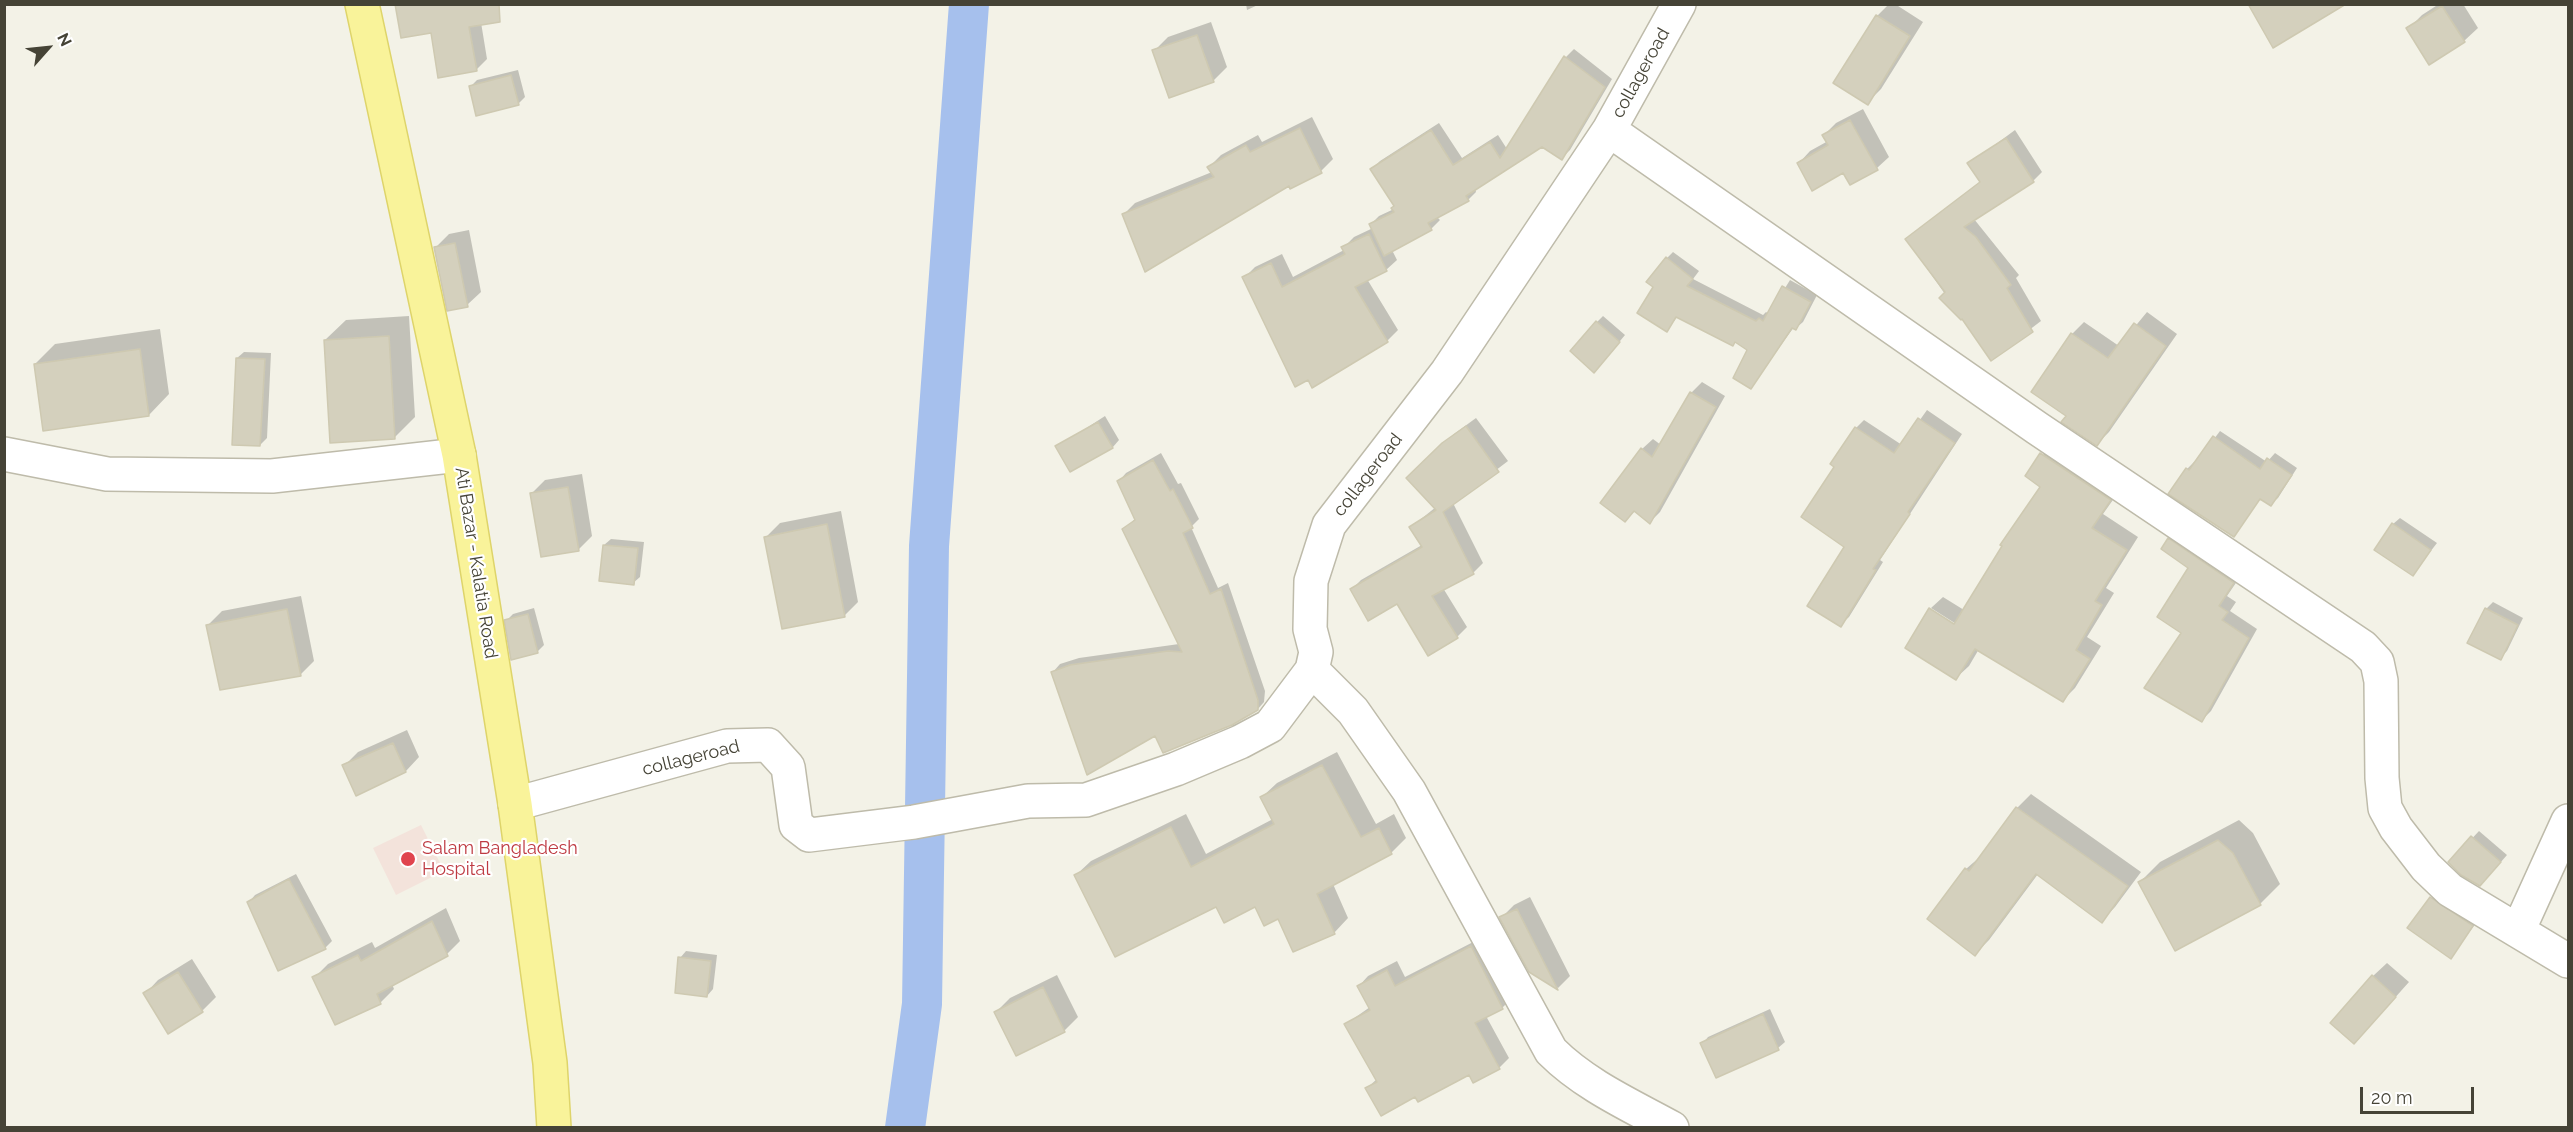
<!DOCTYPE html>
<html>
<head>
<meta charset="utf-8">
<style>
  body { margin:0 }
  #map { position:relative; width:2573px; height:1132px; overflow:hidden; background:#f3f2e7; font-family:Raleway,sans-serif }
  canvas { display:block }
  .frame { position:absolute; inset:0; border:6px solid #454336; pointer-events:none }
  .north { position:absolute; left:18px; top:18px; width:60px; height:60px; -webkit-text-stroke:4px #fff; paint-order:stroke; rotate:63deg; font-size:16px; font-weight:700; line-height:24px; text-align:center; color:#454336 }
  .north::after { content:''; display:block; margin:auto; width:21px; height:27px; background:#454336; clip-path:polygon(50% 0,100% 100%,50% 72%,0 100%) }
  .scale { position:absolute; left:2360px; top:1087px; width:114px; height:27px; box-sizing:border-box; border:3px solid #454336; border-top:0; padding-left:8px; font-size:18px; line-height:21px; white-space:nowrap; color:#454336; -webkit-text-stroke:4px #fff; paint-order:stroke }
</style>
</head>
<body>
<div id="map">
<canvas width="2573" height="1132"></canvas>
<div class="frame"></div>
<div class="north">N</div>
<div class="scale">20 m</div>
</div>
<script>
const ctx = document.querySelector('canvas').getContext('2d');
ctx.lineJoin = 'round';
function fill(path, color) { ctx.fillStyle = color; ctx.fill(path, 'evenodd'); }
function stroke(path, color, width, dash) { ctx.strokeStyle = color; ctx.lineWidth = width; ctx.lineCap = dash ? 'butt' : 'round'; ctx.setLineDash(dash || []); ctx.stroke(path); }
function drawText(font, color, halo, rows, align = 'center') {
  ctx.font = font + ' Raleway,sans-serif'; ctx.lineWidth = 4.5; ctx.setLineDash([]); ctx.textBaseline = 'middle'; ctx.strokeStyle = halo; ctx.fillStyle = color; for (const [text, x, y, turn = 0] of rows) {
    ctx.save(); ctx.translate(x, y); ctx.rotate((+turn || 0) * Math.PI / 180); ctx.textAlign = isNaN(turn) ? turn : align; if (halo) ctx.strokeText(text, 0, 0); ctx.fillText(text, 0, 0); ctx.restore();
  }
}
const medical = new Path2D(`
  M421,825L444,871L396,895L373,848Z`);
const shadow = new Path2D(`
  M478,4L487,59L476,70L432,31Z
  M1246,4H1260L1247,10Z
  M1889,4H1895L1923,22L1881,89L1867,103L1877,16Z
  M2439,4H2463L2478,28L2464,41L2408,29L2422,15Z
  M1211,22L1227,67L1213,81L1154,51L1168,37Z
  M1574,49L1612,79L1570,150L1562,158L1542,146L1475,188L1476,192L1468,200L1437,217L1440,220L1431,229L1392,250L1397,260L1386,270L1367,279L1398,330L1387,341L1244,278L1255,267L1282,254L1293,277L1344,250L1343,248L1354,237L1373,228L1371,224L1379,216L1394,209L1395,206L1372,169L1380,161L1439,123L1462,158L1498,135L1507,149L1566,57Z
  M518,70L525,97L518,104L471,86L477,80Z
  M1863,109L1889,157L1877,168L1844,171L1799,163L1810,151L1828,141L1824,135L1836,123Z
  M1312,117L1333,159L1321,171L1289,184L1124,214L1135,203L1212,172L1209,167L1221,155L1258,135L1262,142Z
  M2015,130L2042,172L2033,181L1974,219L2019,275L2016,278L2041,321L1991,359L1906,239L1981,181L1969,164Z
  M469,230L481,292L467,305L435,248L449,234Z
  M1673,252L1699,271L1693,279L1763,315L1766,312L1769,314L1790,280L1817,295L1803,322L1796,328L1794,327L1751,387L1749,350L1736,341L1678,316L1667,330L1655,286L1667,258Z
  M2147,312L2177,334L2109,432L2097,444L2068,415L2072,334L2084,322L2119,346Z
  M409,316L415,417L394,438L325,340L346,320Z
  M1603,316L1625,335L1601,364L1597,322Z
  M160,329L169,394L149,415L35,364L55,344Z
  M244,352L271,353L267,438L260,445L237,358Z
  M1702,382L1725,396L1660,512L1650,522L1636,510L1625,520L1642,449L1653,439L1661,445L1691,393Z
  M1927,410L1962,434L1880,560L1883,562L1849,617L1840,625L1847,546L1836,466L1856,428L1864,420L1902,445Z
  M1105,416L1119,440L1113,447L1070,470L1057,447Z
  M1476,418L1508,461L1453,503L1483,563L1473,573L1443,588L1467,627L1457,637L1397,602L1352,589L1361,580L1422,545L1411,527L1436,507L1408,478L1454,434Z
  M2220,431L2267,462L2275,453L2297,468L2278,498L2271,504L2261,498L2233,535L2170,493L2187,469L2194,462L2196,463Z
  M2054,441L2122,487L2103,514L2138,537L2106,588L2114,593L2087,637L2101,646L2075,688L2063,700L1979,649L1969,666L1956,678L1930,609L1960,629L1961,627L1931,608L1943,597L1964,610L2042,486L2027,476Z
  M1161,453L1178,484L1181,483L1199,519L1191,527L1218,588L1228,583L1265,691L1264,702L1257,710L1155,734L1053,672L1060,664L1079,658L1179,644L1124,529L1136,518L1119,481L1126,473Z
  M582,474L592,536L578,550L531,494L545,480Z
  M841,511L858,602L844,616L766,537L780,523Z
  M2400,518L2437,543L2413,574L2393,524Z
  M2178,531L2242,574L2227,596L2236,602L2230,611L2257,629L2211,711L2202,720L2183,632L2190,567L2169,539Z
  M611,539L644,542L640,577L633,583L604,545Z
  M301,596L314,661L300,675L208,625L222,611Z
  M2493,602L2523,618L2507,651L2500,658L2486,609Z
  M534,608L544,645L537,652L506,621L513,614Z
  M407,730L419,757L406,771L356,794L344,766L358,752Z
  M1337,752L1376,824L1394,814L1406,838L1391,853L1333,884L1348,918L1334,933L1279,917L1255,905H1216L1076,875L1091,861L1186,814L1206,854L1273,819L1262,797L1277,783Z
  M2031,794L2141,872L2115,907L2102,921L2038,874L1989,940L1975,954L1966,869L1981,856L2017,808Z
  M2239,820L2253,833L2280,884L2260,904L2140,882L2160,862Z
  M2479,831L2507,855L2487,878L2450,862Z
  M296,874L332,941L325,948L249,902L255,895Z
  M2438,891L2479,919L2451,957L2409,927Z
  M1530,897L1570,976L1558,988L1530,971L1501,918L1514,905Z
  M446,908L460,941L447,954L392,984L394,989L380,1003L314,978L328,964L372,942L375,948Z
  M1481,938L1512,998L1502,1008L1486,1016L1509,1058L1499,1068L1474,1081L1470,1073L1416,1095L1367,1088L1377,1079L1346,1024L1370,1007L1359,986L1368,976L1397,961L1405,977Z
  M686,951L717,955L713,989L707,996L680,958Z
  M192,959L216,997L202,1011L145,994L158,980Z
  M2387,963L2409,982L2368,1028L2373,976Z
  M1057,975L1078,1017L1064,1031L996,1012L1010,998Z
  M1770,1009L1785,1042L1778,1048L1702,1044L1708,1037Z`);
const canal = new Path2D(`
  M905,1128L922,1004L929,546L969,4`);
const building = new Path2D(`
  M395,4H499L500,22L469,27L477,71L438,78L431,33L401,38Z
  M2248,4H2346L2273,48Z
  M2442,6L2465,42L2429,65L2406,28Z
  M1876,15L1910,36L1868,105L1833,83Z
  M1197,35L1214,82L1169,98L1152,50Z
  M1564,56L1605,87L1562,160L1542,147L1466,196L1469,201L1428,223L1432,230L1384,256L1369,224L1394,212L1391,208L1394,206L1370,169L1431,130L1453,165L1490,142L1500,158Z
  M511,75L519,105L476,116L469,86Z
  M1850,120L1878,170L1850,185L1843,173L1812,191L1797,163L1828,145L1822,135Z
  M1300,128L1322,173L1290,189L1289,186L1145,272L1122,214L1214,177L1207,167L1246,145L1250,152Z
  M2006,138L2034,182L1964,227L1976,237L2011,285L2007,288L2033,332L1991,361L1962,319L1961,320L1939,298L1945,292L1905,239L1980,182L1967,163Z
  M1369,234L1387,271L1355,287L1388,342L1312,388L1308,380L1295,387L1242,277L1271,263L1282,287L1345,254L1341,247Z
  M455,243L468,307L447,311L434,247Z
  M1666,257L1693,279L1687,286L1756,321L1759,318L1763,321L1782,286L1811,302L1796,330L1792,328L1751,389L1733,378L1747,350L1735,342L1733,346L1676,317L1667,332L1637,313L1653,287L1646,282Z
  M1596,321L1620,342L1594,373L1570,351Z
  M2134,323L2166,346L2097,446L2061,422L2066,416L2031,392L2071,333L2108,358Z
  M389,336L395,439L330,443L324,340Z
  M140,349L149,416L43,431L34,364Z
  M236,358L265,359L260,446L232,445Z
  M1690,392L1716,407L1650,524L1634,511L1625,522L1600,503L1641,448L1652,457Z
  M1918,418L1955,443L1908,512L1910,514L1873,569L1876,570L1841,627L1807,606L1844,547L1801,517L1834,467L1830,464L1855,427L1894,453Z
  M1098,422L1113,448L1070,472L1055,446Z
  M1466,426L1499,472L1443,512L1474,574L1432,596L1458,638L1428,656L1397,604L1368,621L1350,589L1422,547L1409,527L1436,510L1406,478L1442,443Z
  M2213,436L2260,469L2267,458L2292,475L2271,506L2260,499L2234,537L2168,494L2186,468L2189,470Z
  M2040,453L2111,500L2092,528L2127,550L2095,601L2102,605L2076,650L2090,659L2063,702L1975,649L1956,680L1905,648L1929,608L1954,624L2002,546L2000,545L2040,487L2025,476Z
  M1153,460L1170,491L1173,489L1193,528L1183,533L1210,594L1221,589L1258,700V710L1232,725L1163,753L1155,736L1087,775L1051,672L1070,665L1168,651L1182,652L1122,529L1135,520L1117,481Z
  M568,487L579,551L541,557L530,493Z
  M2392,523L2431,550L2413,576L2374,550Z
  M827,524L845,617L782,629L764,537Z
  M2168,538L2234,583L2219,606L2228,612L2222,620L2249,638L2202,722L2144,688L2181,633L2157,617L2188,568L2161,549Z
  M603,545L638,548L634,585L599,581Z
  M2485,608L2518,625L2501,660L2467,643Z
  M287,609L301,676L220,690L206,625Z
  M528,614L538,653L511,660L504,620Z
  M393,743L406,772L356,796L342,765Z
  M1322,765L1361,837L1379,828L1392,854L1317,894L1335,934L1293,952L1278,919L1264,926L1255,907L1224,923L1216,907L1115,957L1074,875L1171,827L1191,867L1274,824L1260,797Z
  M2016,807L2128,886L2102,923L2036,874L1975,956L1927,919L1965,868L1969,871Z
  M2471,836L2501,862L2480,886L2461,875L2448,862Z
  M2218,840L2233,853L2261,905L2175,951L2138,882Z
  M289,879L326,949L278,971L247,902Z
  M2430,897L2473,926L2451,959L2407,928Z
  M1517,909L1558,990L1529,972L1499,917Z
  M432,921L448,956L377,994L381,1004L335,1025L312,977L358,955L361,961Z
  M1471,946L1503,1009L1475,1023L1500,1069L1473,1083L1469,1075L1418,1102L1415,1097L1381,1116L1365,1088L1377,1082L1344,1024L1370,1010L1357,986L1387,970L1395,986Z
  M678,957L711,961L707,997L675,993Z
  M178,972L203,1012L168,1034L143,993Z
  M2372,975L2396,997L2354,1044L2330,1023Z
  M1043,987L1065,1032L1016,1056L994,1012Z
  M1763,1014L1779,1050L1716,1078L1700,1043Z`);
const minor = new Path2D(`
  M1609,130L2037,428L2363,647L2377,662L2381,681L2382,778L2385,808L2396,828L2426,867L2450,890L2568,961
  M4,454L107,474L272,476L459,455
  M1312,670L1353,711L1409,791L1551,1051C1585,1085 1630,1105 1672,1128
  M515,804L727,746L768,745L788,767L796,825L809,835L914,822L1028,801L1086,800L1176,769L1240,742L1270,726L1312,670L1316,652L1310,629L1311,581L1329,525L1447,372L1609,130L1679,4
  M2518,931L2568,821`);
const major = new Path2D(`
  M362,4L459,455L515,804L550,1063L554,1128`);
const markers = [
  [408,859,8,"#e0444e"]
];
const streetNames = [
  ["collageroad",1641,73,-61],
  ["collageroad",1368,475,-52],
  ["Ati Bazar - Kalatia Road",476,563,81],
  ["collageroad",691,758,-14]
];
const healthNames = [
  ["Salam Bangladesh",422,849],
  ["Hospital",422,870]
];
fill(medical, '#f3e3db');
fill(shadow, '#0003');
stroke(canal, '#a6c0ed', 40);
fill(building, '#d4d0bd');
stroke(building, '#cec9b1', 1.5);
stroke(minor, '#bebbaa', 36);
stroke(major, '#ded46a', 36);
stroke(minor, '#fff', 33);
stroke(major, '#f9f39a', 33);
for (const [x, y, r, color] of markers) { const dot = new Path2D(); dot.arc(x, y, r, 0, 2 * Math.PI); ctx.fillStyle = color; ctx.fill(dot); stroke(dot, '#fff', 2); }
drawText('18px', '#454336', '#fff', streetNames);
drawText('18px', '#be3a42', '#fff', healthNames, 'left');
</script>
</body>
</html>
